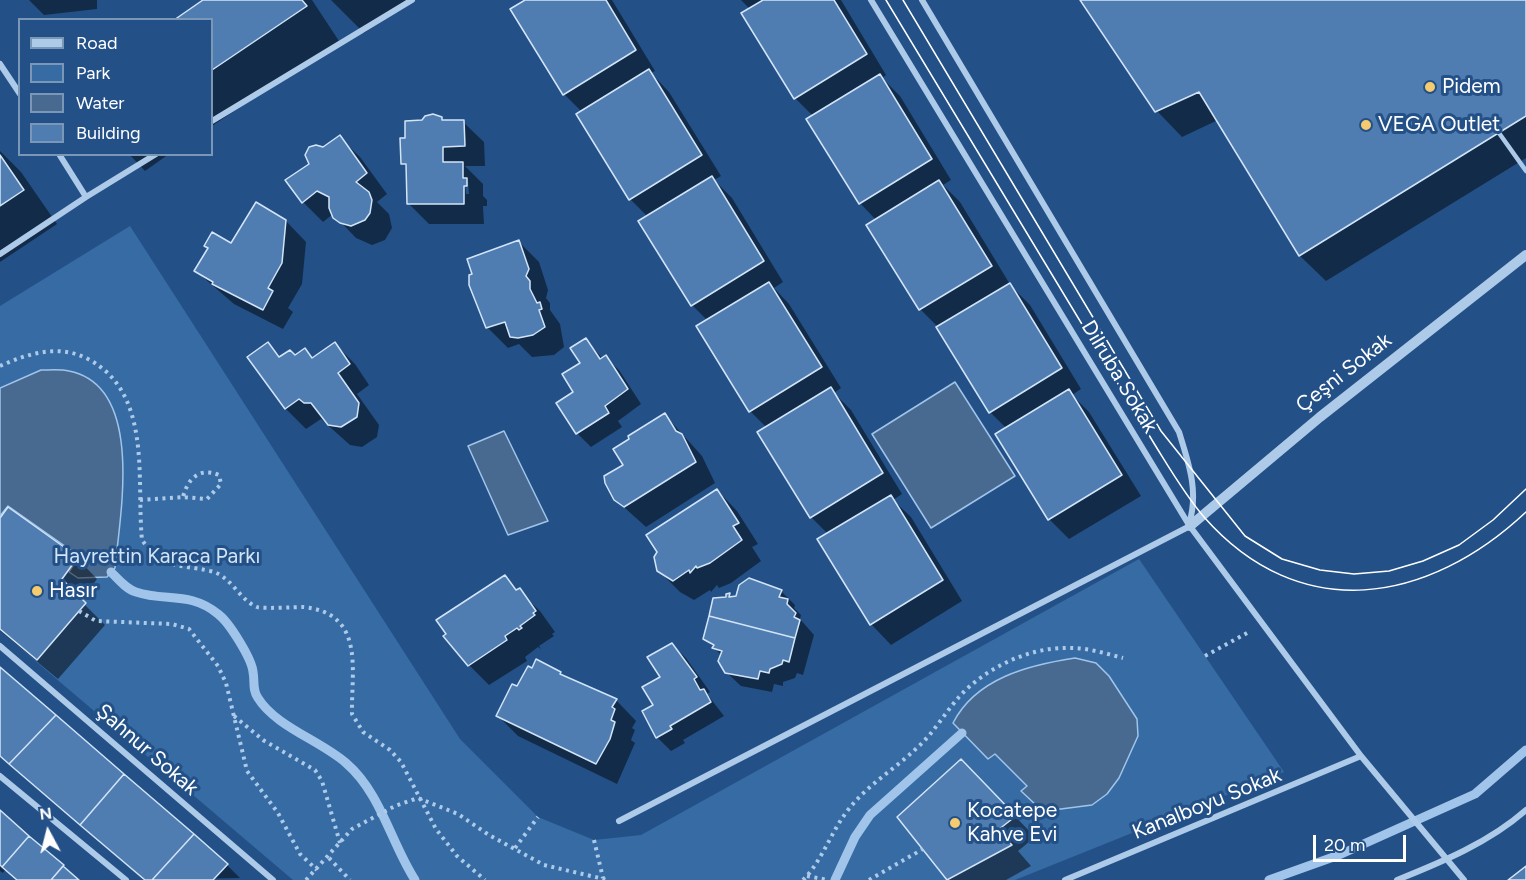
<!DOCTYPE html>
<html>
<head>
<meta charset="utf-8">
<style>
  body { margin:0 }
  #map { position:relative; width:1526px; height:880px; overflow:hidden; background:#235187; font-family:Figtree,sans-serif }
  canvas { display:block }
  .legend { position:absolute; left:18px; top:18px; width:195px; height:138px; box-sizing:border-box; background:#235187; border:2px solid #7b97b7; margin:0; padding:8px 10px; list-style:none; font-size:18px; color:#fff }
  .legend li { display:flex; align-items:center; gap:12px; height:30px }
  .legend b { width:30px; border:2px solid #7b97b7 }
  .north { position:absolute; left:18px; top:802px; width:60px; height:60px; -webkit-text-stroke:4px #235187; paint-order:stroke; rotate:353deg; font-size:16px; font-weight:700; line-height:24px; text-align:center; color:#fff }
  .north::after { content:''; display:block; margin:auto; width:21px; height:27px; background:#fff; clip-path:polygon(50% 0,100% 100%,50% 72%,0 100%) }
  .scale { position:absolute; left:1313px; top:835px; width:93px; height:27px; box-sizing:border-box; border:3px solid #fff; border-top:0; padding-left:8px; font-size:18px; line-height:21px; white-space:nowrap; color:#fff; -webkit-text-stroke:4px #235187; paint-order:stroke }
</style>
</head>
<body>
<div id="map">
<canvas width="1526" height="880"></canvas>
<ul class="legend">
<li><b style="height:8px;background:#adcae9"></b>Road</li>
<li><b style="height:16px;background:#376ba4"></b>Park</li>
<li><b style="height:16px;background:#486a90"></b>Water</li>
<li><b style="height:16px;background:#507db1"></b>Building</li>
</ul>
<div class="north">N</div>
<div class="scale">20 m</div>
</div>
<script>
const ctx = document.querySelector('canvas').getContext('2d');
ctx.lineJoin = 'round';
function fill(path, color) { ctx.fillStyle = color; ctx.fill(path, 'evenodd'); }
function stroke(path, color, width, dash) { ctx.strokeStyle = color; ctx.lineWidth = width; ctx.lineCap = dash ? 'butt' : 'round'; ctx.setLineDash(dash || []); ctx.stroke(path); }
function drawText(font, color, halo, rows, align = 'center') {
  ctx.font = font + ' Figtree,sans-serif'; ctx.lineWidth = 6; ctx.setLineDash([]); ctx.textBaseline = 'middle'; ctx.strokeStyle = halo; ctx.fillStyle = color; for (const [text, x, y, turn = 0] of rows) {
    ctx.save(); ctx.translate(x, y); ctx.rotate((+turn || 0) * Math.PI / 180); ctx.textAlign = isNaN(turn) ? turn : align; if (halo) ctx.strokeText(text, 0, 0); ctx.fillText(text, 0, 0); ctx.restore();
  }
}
const green = new Path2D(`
  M130,226L460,739L538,817L594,840L641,835L1139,559L1284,772L1015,880H293L0,631V306Z`);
const water = new Path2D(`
  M41,370C50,370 61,369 69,371C145,386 120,515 115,568L107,577L78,578L69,572L79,556L8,506L0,516V388Z
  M955,382L1015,476L931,528L872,434Z
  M504,431L548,521L508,535L468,446Z
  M1075,658L1096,663L1109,676L1137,719L1138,736L1119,778L1107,794L1092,805L1053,810L1036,805L1021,791L1027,786L995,754L988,759L953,723C976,678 1029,665 1075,658Z`);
const shadow = new Path2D(`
  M29,0H97V9L44,15Z
  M206,0H312L339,41L212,126V20Z
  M331,0H414L364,33Z
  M527,0H612L655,71L651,73L669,92L721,176L714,180L732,198L783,282L774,288L789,304L841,388L834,393L851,410L902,494L893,500L911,517L962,601L891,645L871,624L828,534L811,517L767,428L750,411L708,321L692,305L648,217L630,199L582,112L564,94Z
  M741,0H841L886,75L882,78L900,96L951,180L943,185L960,202L1011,286L1030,305L1081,389L1072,395L1089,412L1141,496L1069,539L1049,519L1007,429L990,412L939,328L920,309L876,220L860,203L813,116L795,98L750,9Z
  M1082,0H1526V158L1326,281L1300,256L1218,120L1182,137L1157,111Z
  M441,118L444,121L463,122L484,142L485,166H465L483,184V196L487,200V206H483L484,224H429L409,204L408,168L403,163ZM465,182H468L469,194H466Z
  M339,137L360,157L387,194L377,202L389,214L392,228L385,240L372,245L356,238L333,214L323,222L303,202L311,164L323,148Z
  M0,151L21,172L57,224L0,262Z
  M129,154H169L145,171Z
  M286,221L306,242L302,284L288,308L293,312L283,329L234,304L196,271L209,250L206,246L231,245Z
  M519,242L539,262L548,290L546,298L550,303V310L560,324L564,347L554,355L532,357L519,344L508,348L487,327Z
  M586,340L603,359L605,357L619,370L641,404L618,421L622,427L591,447L577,433L575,392Z
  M268,344L282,358L295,357L304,350L313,359L335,344L355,364L369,385L357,394L379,425L377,437L362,447L350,445L321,419L306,429L286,409Z
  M665,415L702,456L715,483L646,527L615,499L625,465Z
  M717,490L737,511L758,544L752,547L761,561L731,583L719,588L717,585L711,592L710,590L694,600L680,592L659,571Z
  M0,521L77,558L97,579L81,601L105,625L58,679L0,631Z
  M504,577L540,611L555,632L552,634L554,636L539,646L541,649L538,647L525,657L527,661L489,685L469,665Z
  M781,591L795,605L794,608L801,615L800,619L814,635L803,675L797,673L795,678L783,682V686L774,684L772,692L741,686L726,672L722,656L705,638L729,595L732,598Z
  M672,645L686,658L710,692L707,694L724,716L683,740L685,743L671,751L657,737L655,706Z
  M0,669L227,865L240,878L144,880L0,757Z
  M560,673L565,678L616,700L636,721L632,728L635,730L631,740L635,743L617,784L518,736L498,716L518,688Z
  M982,782L1035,837L1018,851L1031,866L1006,880H949L899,817Z
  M0,813L63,866L78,880H17L5,870L3,873L0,871Z`);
const stream = new Path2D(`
  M111,572C118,579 126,589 136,592C165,602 190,591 218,614C229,622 252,659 253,672C255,681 252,690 258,698C275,726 321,741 346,763C381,793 391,843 415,880
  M835,880L855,837L870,815L962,733
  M1269,880L1339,855L1475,794L1526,750`);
const building = new Path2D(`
  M203,0H302L307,6L212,70V20H174Z
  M525,0H606L636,50L563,95L510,9Z
  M763,0H834L867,54L794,99L741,13Z
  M1080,0H1526V116L1299,256L1199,92L1155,112Z
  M649,69L702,155L629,200L576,114Z
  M880,74L932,159L859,204L806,119Z
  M433,114L442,117V120H464L465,146L443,147V162H463V178H467V186H464V204H407L406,164H401L400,138H405V121L422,120L425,116Z
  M340,135L367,173L356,182L369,192L372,200L370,213L365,220L351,226L340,223L333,218L329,208V197L317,191L302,203L285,180L309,164L305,155L309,147L316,145L323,147Z
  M0,155L24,190L0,206Z
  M712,176L764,261L691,306L638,221Z
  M939,180L992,266L919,310L866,225Z
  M256,202L286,220L282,263L268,288L273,291L263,310L212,284L213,282L194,271L208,248L204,246L212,232L231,243Z
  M519,240L529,269L526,276L530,281V289L537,303L540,302L542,309L539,310L545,327L533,335L518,338L510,337L505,322L486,328L469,285V275L472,274L467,259Z
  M769,282L822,367L749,412L696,326Z
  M1010,283L1062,368L989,413L936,327Z
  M586,338L600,359L606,355L628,389L605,406L609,413L576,434L556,403L573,392L562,374L580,363L570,348Z
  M268,342L279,357L290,350L295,355L305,348L312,358L335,342L350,364L338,373L359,403L357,417L341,427L328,425L311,403H304L299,399L285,409L247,357Z
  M831,387L883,473L810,518L757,432Z
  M1069,389L1122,475L1048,520L995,434Z
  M665,413L676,431L682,434L696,462L624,507L614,500L605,483L604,476L623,465L613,449L629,439L628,436Z
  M717,489L739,523L733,526L742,540L710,563L697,568L696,566L690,573L689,570L673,581L657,571L654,557L657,552L646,535Z
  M891,495L943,580L870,625L817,539Z
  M8,507L78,557L62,579L86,603L37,660L0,629V518Z
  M505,575L516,590L520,588L536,611L533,613L535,615L520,626L522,628L519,630L517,628L505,636L507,640L468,666L443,636L446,634L436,620Z
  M749,578L782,590L779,597L788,599L787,604L796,613L794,617L800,620L795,638L709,616L713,598L726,597V594L730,593L729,597L736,596L739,585Z
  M709,616L795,638L789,662L783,660L782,664L770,669L769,673L760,671L758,679L725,673L718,661L722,651L712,648L714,645L703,639Z
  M672,643L697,677L694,679L700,690L704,689L711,702L670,726L672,729L656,738L642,711L653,705L642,687L660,677L647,657Z
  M536,659L561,672L560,674L617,699L612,707L615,709L611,720L615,722L610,739L596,764L496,716L512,684L517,686L528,666L532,668Z
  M0,667L56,715L9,764L0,756Z
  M56,715L124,774L80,825L9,764Z
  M961,759L1016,816L998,830L1012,845L947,880L897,817Z
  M124,774L194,834L152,880H145L80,825Z
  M0,810L29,836L2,867L0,865Z
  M194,834L228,864L213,880H152Z
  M29,836L64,865L51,880H17L2,867Z
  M63,866L79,880H51Z
  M1526,866V880H1508Z`);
const path = new Path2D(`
  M0,366C29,353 59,344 88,359C153,393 136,480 142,540C162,569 179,564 210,571C231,575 239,600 257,607C262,609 294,607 303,607C366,613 351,671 352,714L363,732L390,750L401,762L436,829L457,856L485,880
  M140,500L183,497L207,499L221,484L219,475C200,467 188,478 183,497
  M79,611L96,621L172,624L189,629L218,666L226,683L247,771L278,813L300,854L317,870
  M1205,656L1247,633
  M234,716L263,740L315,770L322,781L340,843
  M594,840L603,878
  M515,848L538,817
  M329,858L350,880
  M807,876L828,880
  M306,880L352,829L395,806L418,798L458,814L489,835L544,865L608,880
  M803,880C821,862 830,835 845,814C866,785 893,771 919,746C934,732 945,713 959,697C984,669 1027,648 1065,648C1085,647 1104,653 1123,658
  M869,880L923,849`);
const service = new Path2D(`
  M1499,133L1526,171`);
const minor = new Path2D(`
  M871,0L1189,525L1361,756L1464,880
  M922,0L1179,432C1189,464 1199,492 1189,524
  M0,64L20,94
  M212,121L412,0
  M59,154L86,197
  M0,254L86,197L156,154
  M0,646L273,880
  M0,776L126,880
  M619,821L1190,526
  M1065,880L1361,756
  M1397,880C1442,862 1490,842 1526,810`);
const tertiary = new Path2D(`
  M1190,526L1320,417L1526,255`);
const tram = new Path2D(`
  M886,0L1155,445C1170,469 1185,495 1204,517C1300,626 1428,604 1526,512
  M903,0L1161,431L1245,536L1282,559L1320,570L1354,574L1389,571L1423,561L1459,545L1493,520L1526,489`);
const markers = [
  [1430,87,6,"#f5cb70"],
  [1366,125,6,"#f5cb70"],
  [37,591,6,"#f5cb70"],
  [955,823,6,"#f5cb70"]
];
const poiNames = [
  ["Pidem",1442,87],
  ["VEGA Outlet",1378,125],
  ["Hasır",49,591],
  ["Kocatepe",967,811],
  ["Kahve Evi",967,835]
];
const streetNames = [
  ["Çeşni Sokak",1344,373,-38],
  ["Dilruba Sokak",1119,377,59],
  ["Şahnur Sokak",147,750,41],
  ["Kanalboyu Sokak",1207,804,-22]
];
const parkNames = [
  ["Hayrettin Karaca Parkı",157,557]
];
fill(green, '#376ba4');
fill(water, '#486a90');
stroke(water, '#a1c5ea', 1.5);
fill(shadow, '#0007');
stroke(stream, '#a1c5ea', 9);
fill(building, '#507db1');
stroke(building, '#d2e4f7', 1.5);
stroke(path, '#adcae9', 4, [3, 4.5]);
stroke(service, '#adcae9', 4.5);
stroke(minor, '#adcae9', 6);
stroke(tertiary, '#adcae9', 10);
stroke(tram, '#fff', 1.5);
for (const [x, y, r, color] of markers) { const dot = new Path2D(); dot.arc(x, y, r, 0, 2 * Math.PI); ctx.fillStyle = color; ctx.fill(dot); stroke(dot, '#235187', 2); }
drawText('21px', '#fff', '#235187', poiNames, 'left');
drawText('21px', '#fff', '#235187', streetNames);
drawText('21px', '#d2e4f7', '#235187', parkNames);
</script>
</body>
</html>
